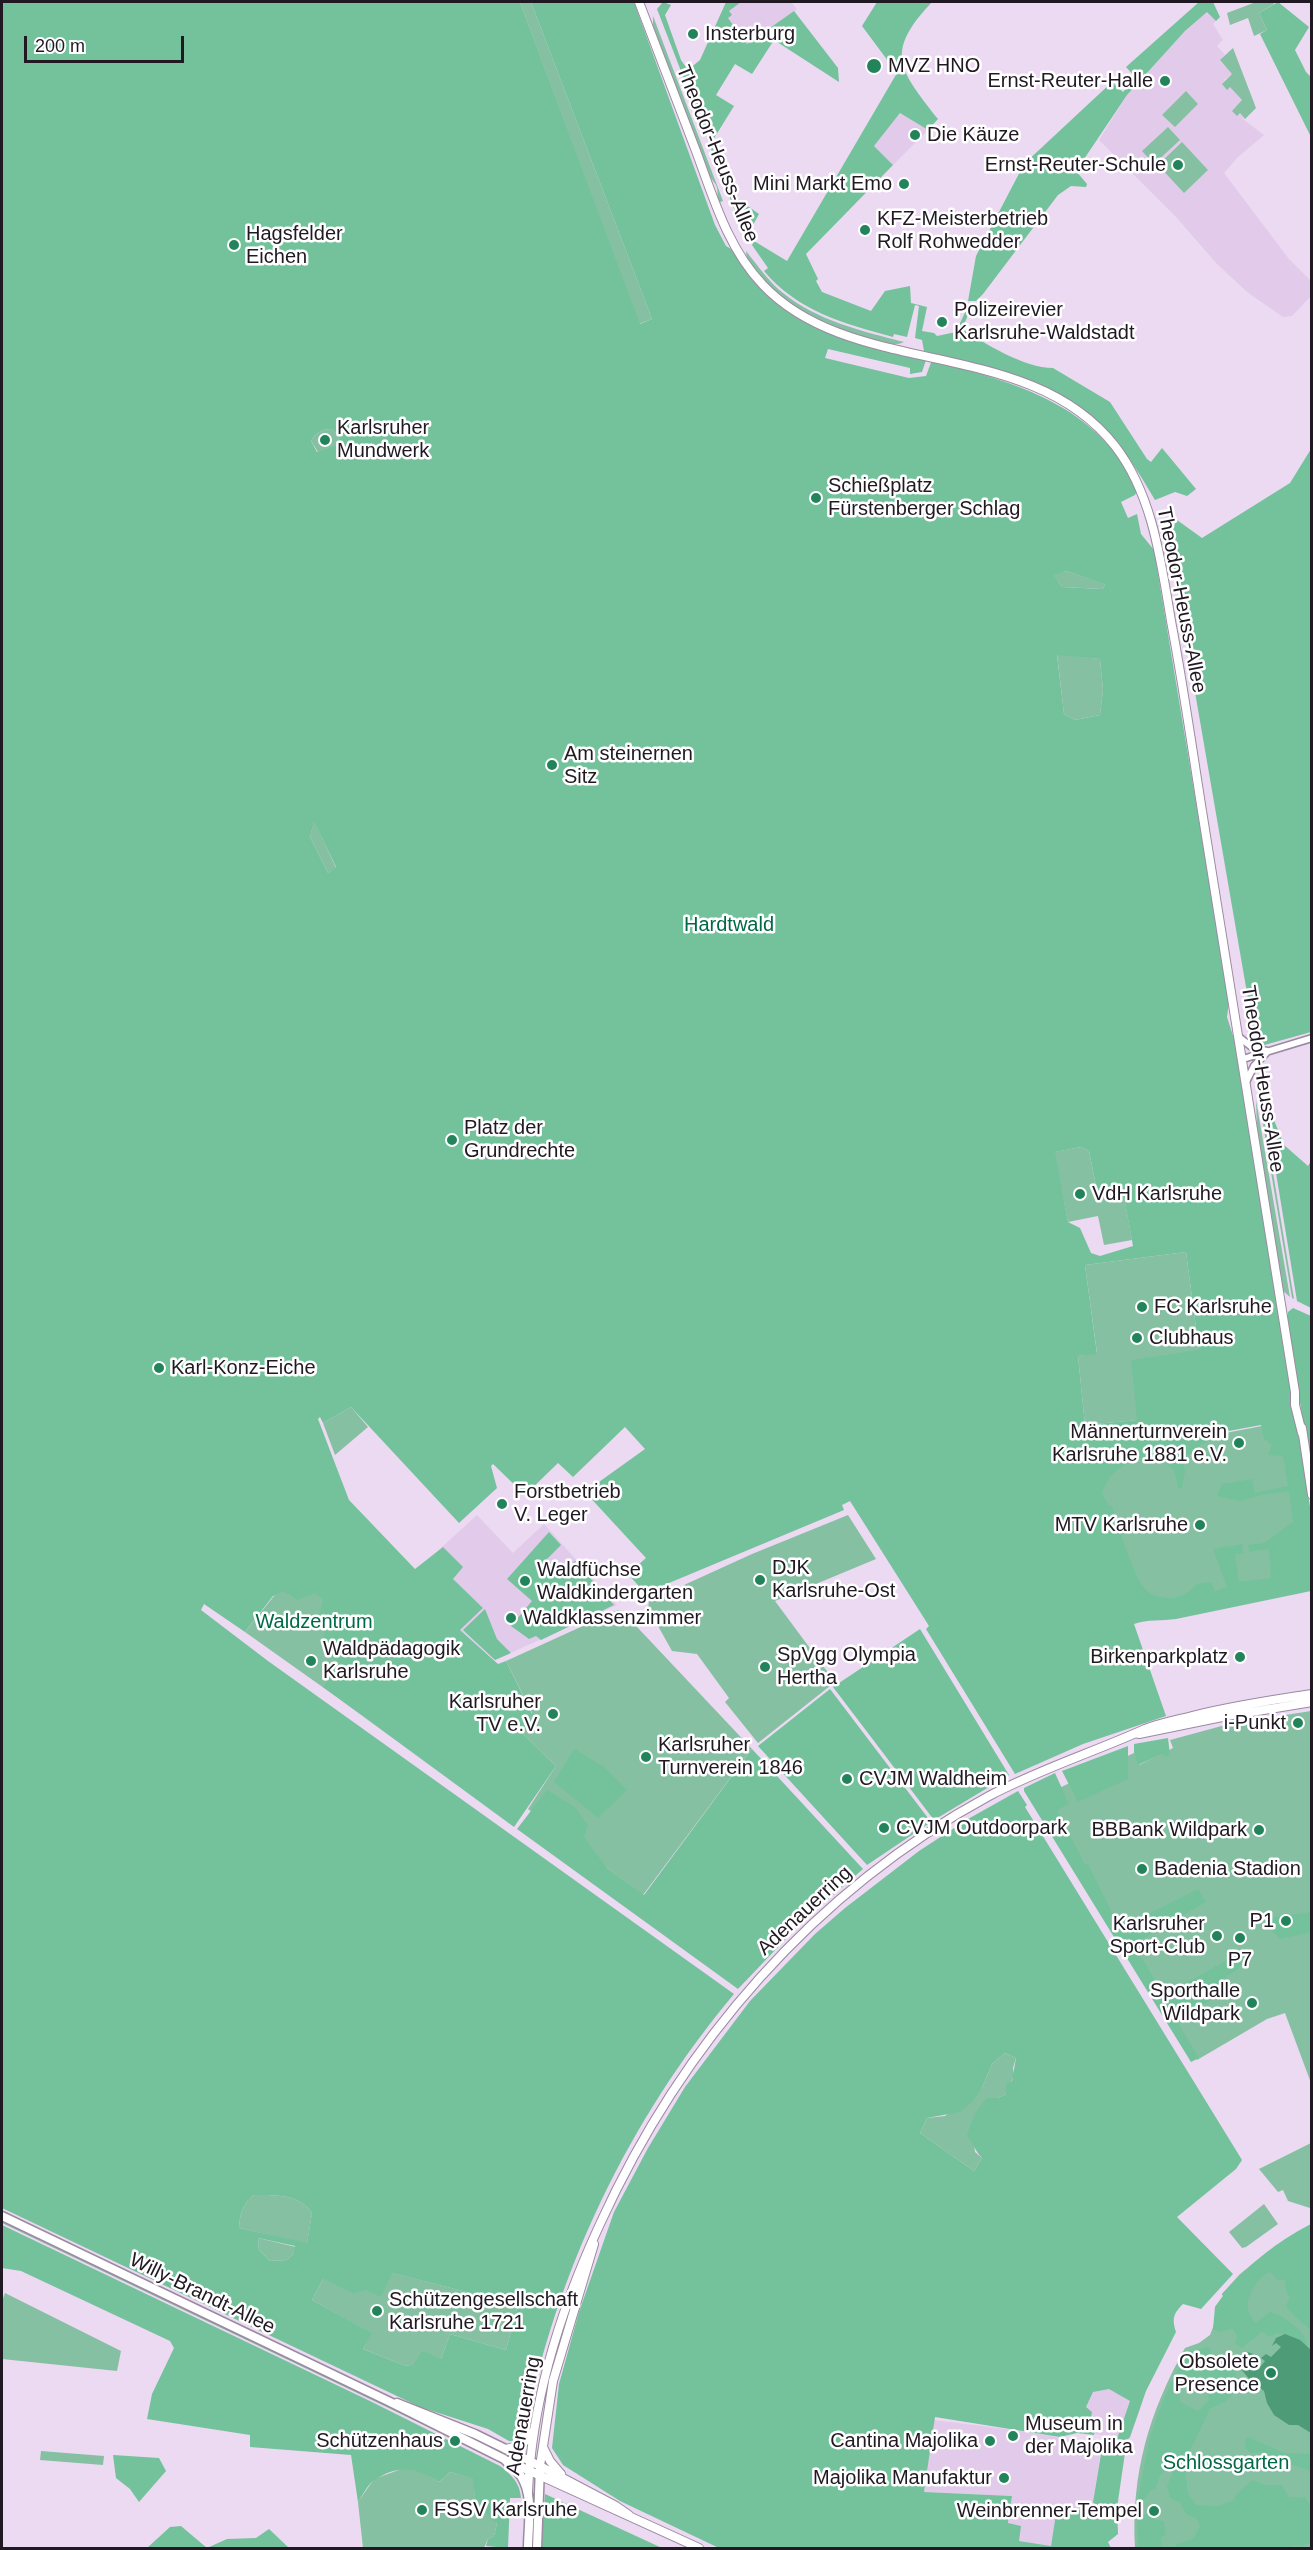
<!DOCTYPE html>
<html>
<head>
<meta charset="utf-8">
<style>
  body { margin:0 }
  #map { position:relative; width:1313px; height:2550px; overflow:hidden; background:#ecd9f2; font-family:Arial,sans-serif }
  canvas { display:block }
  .frame { position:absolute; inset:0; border:3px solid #201922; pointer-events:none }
  .scale { position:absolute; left:24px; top:36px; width:160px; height:27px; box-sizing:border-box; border:3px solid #201922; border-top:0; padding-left:8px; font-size:18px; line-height:21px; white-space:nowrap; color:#201922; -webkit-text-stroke:4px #fff; paint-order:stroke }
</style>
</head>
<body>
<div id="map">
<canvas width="1313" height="2550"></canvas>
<div class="frame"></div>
<div class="scale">200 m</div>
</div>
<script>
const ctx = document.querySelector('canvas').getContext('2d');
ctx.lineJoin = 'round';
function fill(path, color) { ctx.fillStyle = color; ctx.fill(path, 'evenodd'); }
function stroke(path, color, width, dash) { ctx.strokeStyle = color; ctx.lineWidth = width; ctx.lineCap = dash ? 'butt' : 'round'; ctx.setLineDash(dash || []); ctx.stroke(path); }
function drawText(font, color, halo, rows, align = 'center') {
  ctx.font = font + ' Arial,sans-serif'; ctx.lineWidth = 5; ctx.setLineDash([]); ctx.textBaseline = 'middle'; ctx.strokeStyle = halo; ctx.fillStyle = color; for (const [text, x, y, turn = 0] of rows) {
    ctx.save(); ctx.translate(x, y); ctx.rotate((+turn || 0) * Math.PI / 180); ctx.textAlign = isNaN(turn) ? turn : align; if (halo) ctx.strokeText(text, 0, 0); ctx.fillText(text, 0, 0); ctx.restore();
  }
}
const built = new Path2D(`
  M741,2H791L797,9L747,44L728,18L729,11Z
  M1207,11L1216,21L1213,24L1223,40L1217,46L1225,55L1220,61L1233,74L1224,80L1243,100L1237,106L1244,120L1264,135L1238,157L1224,173L1289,259L1311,281V296L1292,316L1283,317L1247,292L1216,263L1177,218L1099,140L1127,95L1185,31Z
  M900,113L928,130L893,165L874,146Z
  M477,1515L513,1553L544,1524L617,1605L495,1660L460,1630L483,1608L430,1558Z
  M1090,2381L1143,2401L1129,2440L1126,2441L1079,2430Z
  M934,2420L1030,2432L1092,2444L1102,2443L1093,2502L1096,2512L1078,2510L1059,2515L1051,2546L1019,2541L1008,2524L1012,2496L924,2492Z`);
const green = new Path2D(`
  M520,2H531L652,319L639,324Z
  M1256,2H1273L1274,4L1259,13L1267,30L1254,36L1248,18L1230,25L1227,13Z
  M653,16L723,201L718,203C717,183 719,189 707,173L653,27Z
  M1233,48L1256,108L1245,119L1240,113L1237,116L1232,111L1242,100L1230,87L1227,90L1222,84L1232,74L1220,60Z
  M1186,91L1198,104L1175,127L1162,115Z
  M1168,127L1180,140L1154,164L1142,151Z
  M1182,142L1208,170L1184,193L1158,165Z
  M746,251C758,266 769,282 783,293C818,321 862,331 904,342C894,347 883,342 873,339C850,333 824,326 804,314C787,303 745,272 746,251Z
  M331,429L336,433L340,443L318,452L311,441C315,433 322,429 331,429Z
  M1066,571L1105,584L1103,589L1062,587L1053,574Z
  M1057,654L1100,659L1103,690L1100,715L1075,720L1064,714Z
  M314,821L336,868L328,873L310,837Z
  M1255,1076H1257L1294,1299L1292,1298Z
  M1256,1100L1290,1297L1282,1290L1257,1128Z
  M1081,1147L1089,1151L1098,1196L1123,1191L1132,1240L1104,1245L1098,1216L1068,1222L1054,1152Z
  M1186,1252L1199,1350L1138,1420L1085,1425L1078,1356L1097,1353L1085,1265Z
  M351,1407L368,1427L335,1455L323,1423Z
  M1283,1422L1305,1589L1136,1613L1079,1461Z
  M344,1509L362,1715L245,1632Z
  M848,1515L876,1559L775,1601L835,1682L758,1743L725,1702L729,1698L697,1654L672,1651L648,1608L649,1601L752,1554Z
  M618,1610L622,1611L752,1749L643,1895L528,1809L556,1766L520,1731L532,1713L506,1661Z
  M1311,1711V2083L1285,2013L1267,2019L1197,2060L1042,1796L1134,1753L1139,1765L1173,1748L1170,1740L1229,1724Z
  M1005,2053L1016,2058L1013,2068L1014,2075L1006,2094L998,2098L974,2143L975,2152L982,2158L974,2171L920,2133L927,2118L945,2116L982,2088L992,2064Z
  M1311,2143V2211L1310,2208L1288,2201L1283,2190L1278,2192L1259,2169Z
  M254,2195C276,2195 299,2194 312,2213L307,2244L239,2228C240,2214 242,2204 254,2195Z
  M1264,2204L1278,2224L1246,2247L1242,2248L1229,2232Z
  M2,2222L418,2420L445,2435L2,2223Z
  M258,2238L296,2247L293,2254L287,2260L270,2261L259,2250Z
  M1270,2250L1312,2255L1311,2548H1135C1131,2473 1149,2413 1185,2348L1199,2343L1210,2335L1215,2322V2307L1223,2296L1222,2294L1240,2274Z
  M334,2258L518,2305L506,2350L450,2334L441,2359L406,2366L363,2349L371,2333L312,2300Z
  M5,2293L121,2351L117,2371L2,2359V2301Z
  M41,2451L104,2456L103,2465L40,2460Z
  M404,2468L423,2472L439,2482L450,2472L474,2479L475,2498L497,2523L494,2536L488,2539L484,2548H363L358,2502L374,2479Z`);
const forest = new Path2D(`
  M2,2H520L640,324L652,319L531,2H634L715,225L726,246L731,249C739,260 746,273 755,283C800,333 864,344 926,360L922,372L910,374V368L828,349L825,358L909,378L926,376L932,360C1014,383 1100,404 1137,491L1135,495L1121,502L1128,518L1137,514L1141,534L1154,550L1229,1002L1227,1017L1234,1039L1311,1513V1591L1176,1619C1162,1621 1147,1619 1134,1624L1166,1716L1083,1744L1015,1774L926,1629L929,1626L850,1501L842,1505L844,1510L645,1593L628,1574L646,1558L585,1492L645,1449L625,1427L573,1477L558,1463L525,1495L493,1464L491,1466L497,1488L459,1523L351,1407L323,1423L320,1417L318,1419L349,1500L415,1569L443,1547L463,1567L453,1579L483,1608L460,1630L498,1664L506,1661L532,1714L520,1731L556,1766L514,1827L323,1687L341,1664L323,1651L325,1625L319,1618L323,1599L315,1593L298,1600L283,1591L273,1596L245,1632L204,1604L201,1610L268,1661L734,1994C629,2119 556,2272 524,2433L516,2441H509L488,2429L420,2407L2,2208ZM331,429L336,433L340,443L317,452L311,441C315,433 322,429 331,429ZM1066,571L1104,584H1105L1103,589L1062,587L1054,575ZM1057,655L1100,659L1103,690L1100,715L1075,720L1064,714ZM314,822L336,867L328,873L310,837ZM1081,1147L1089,1151L1098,1196L1123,1192L1133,1246L1100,1256L1091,1253L1080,1228L1068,1222L1055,1152ZM1186,1252L1199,1350L1131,1360L1137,1420L1085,1425L1078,1356L1097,1354L1085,1265ZM1261,1425L1264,1438L1272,1445L1268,1455L1283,1456L1288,1486L1255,1493L1252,1479L1222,1484L1217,1496L1240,1501L1261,1495L1289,1491L1293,1522L1264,1543L1248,1545L1249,1552L1269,1549L1271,1578L1239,1582L1235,1554L1243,1553L1242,1544L1213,1549L1227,1587L1215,1591L1211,1582L1197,1584C1189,1592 1180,1599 1168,1598C1160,1597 1152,1596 1146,1590C1132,1575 1119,1526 1112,1506H1109L1102,1494C1106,1477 1122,1462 1140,1460C1146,1459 1154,1459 1159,1456C1171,1448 1167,1445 1183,1446L1186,1454L1168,1459L1165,1462L1174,1471L1179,1489L1182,1488L1185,1472L1182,1456L1198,1452L1201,1444L1208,1442L1207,1435ZM254,2195C276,2195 299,2194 312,2213L307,2243L239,2228C240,2214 242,2204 254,2195ZM258,2238L295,2246L293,2254L287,2260L270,2261L259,2250ZM392,2273L518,2305L506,2350L450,2334L441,2359L422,2351L414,2364L406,2366L363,2349L372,2333L312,2300L323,2279L353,2293L367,2290L381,2297Z
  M663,2L671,5L665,15L681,60L688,70L700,60L726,2H741L729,11L732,15L728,18L747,44L794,11L838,68L839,82L774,40L752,74L735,64L716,95L734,106L713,140L739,200L759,214L753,225L742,229L657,9Z
  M877,2H932C884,53 899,69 938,119L928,130L900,113L874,146L893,165L806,254L818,279L816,281L822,292L871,311L885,291L910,286L911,303L927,307L922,331L934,333L937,336L956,332L967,308H971L962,329C986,344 1024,368 1053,368L1110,402L1147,459L1151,462L1162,448L1196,489L1187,496L1175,492L1155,500C1113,425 1074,392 991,369C969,363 946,358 924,351L922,340L915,338L919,306L915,305L907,337L894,334L893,337C845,324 797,311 764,271L768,268L752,245L754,241L787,261L897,73L862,26Z
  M1199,2H1213L1220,17L1216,21L1207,12L1185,31L1127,95L1076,171L1087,184L1086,187L1071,186L1058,195L983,294L976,301H968L976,256L1024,164L1112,82L1123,92L1136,78L1126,67Z
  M1278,2L1309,27L1295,50L1306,72L1311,77V137L1260,34L1267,30L1259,13Z
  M1311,449V1032L1261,1046L1256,1045L1168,536L1177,520L1202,538L1290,483Z
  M1270,1110L1284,1145L1308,1166L1311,1161V1308L1297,1301L1266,1112Z
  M1293,1308L1311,1316V1471L1287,1321L1288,1312Z
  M549,1532L561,1545L547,1559L560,1573L575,1561L614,1605L541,1640L536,1636L529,1639L511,1626L532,1601L507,1579Z
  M485,1609L497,1639L511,1653L495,1660L463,1630Z
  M920,1629L1009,1775L934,1820L833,1687Z
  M830,1689L931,1822L867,1865L758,1746Z
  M1168,1738L1170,1755L1166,1757L1162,1754L1138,1765L1134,1753V1744Z
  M1128,1746V1779L1078,1802L1062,1771Z
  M574,1749L603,1766L627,1790L598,1818L554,1782Z
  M752,1749L863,1869L800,1924L738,1989L517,1829L547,1790L575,1807L588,1825L584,1837L607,1868L644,1895Z
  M1055,1773L1069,1804L1057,1810L1085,1865L1088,1864L1120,1928L1198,1889L1206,1902L1134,1944L1164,1996L1237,1954L1242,1963L1238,1970L1226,1976L1230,1988L1228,1991L1176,2020L1199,2058L1191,2062L1024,1791V1788Z
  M1018,1791L1027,1805L1025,1807L1242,2160L1236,2169L1177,2217L1233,2274L1201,2309L1183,2304C1173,2314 1172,2319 1176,2332L1146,2391L1130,2437L1126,2441L1117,2439L1130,2401L1109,2389L1093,2392L1086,2407L1092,2412L1090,2424L1095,2429L1094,2435L1077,2433L1060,2437L935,2417L924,2492L1012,2496L1008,2523L1021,2526L1019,2541L1051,2546L1056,2514L1078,2510L1096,2511L1093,2502L1103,2442L1126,2446L1117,2508L1118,2534L1108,2542L1111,2548H719L620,2501L563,2465L552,2448L559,2384L579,2312L614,2212L648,2148L685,2087L750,2001L815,1934L845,1908L919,1851L968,1819ZM1005,2053L1016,2058L1012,2081L1006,2084V2094L998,2098H987C976,2110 971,2121 967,2136C974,2144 975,2151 982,2158L974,2171L920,2133L927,2118L960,2112L972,2102L982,2088L992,2064Z
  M1311,1912V1932L1280,1939L1269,1928V1923L1274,1917Z
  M1311,2224V2331C1303,2321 1291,2317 1286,2305L1290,2298L1286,2290L1285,2280H1278L1270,2272C1259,2276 1245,2297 1248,2309C1249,2314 1253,2319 1255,2323L1270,2312C1283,2314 1308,2333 1307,2346L1293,2337L1276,2333L1270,2337L1262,2332L1242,2348L1235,2343L1237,2336L1233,2329L1219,2332L1213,2329L1215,2307L1223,2296L1222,2294C1247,2266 1277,2241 1311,2224Z
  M2,2225L372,2402L500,2466C512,2475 520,2483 521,2498H510L508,2548L486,2546L488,2539L494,2536L497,2523L492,2520L475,2498L473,2479L450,2472L439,2482C417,2468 400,2464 376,2479C368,2483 363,2495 358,2502L351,2455L250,2447V2435L147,2419L152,2394L174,2348L170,2341L21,2271L2,2268Z
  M1207,2347L1211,2350L1210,2368L1218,2370L1221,2365L1229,2364L1236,2374L1238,2388L1226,2401L1210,2409L1189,2453L1186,2476L1188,2493L1196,2505L1218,2506L1232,2501L1236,2495L1252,2480L1265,2485H1282L1289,2497H1305L1311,2508V2542C1304,2547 1295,2544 1287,2548H1173L1179,2543L1193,2539L1200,2526L1196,2518L1186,2514L1180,2503L1170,2498L1167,2486L1174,2469L1169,2464L1159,2478L1156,2488L1151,2490L1145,2499H1138L1149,2442L1156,2419L1165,2396L1187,2352ZM1185,2378H1190L1196,2389L1204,2386L1207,2390L1209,2400L1198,2411L1180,2402V2386Z
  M1249,2437L1284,2453L1311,2454V2471L1275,2459L1264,2452L1251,2453L1245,2447L1246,2438Z
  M113,2455L159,2458L166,2471L139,2502L130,2489L116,2478Z
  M545,2494L662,2548H541Z
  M1137,2514H1148L1155,2520L1164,2521L1166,2534L1161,2538L1162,2548H1138Z
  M181,2526L207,2548L227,2539L256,2538L269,2529L288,2547L147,2548L170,2527Z`);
const water = new Path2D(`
  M1285,2334L1300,2340L1311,2350V2433L1298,2425H1289L1274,2415L1267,2403L1264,2391L1250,2380L1241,2369L1242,2361L1247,2352L1257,2355L1256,2358L1259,2361L1257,2364L1261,2366L1265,2361L1261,2358L1266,2354L1271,2357L1281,2347L1276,2343L1272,2346L1276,2338Z`);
const tertiary = new Path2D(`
  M1239,1037L1253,1048L1267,1051
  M1243,1059L1312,1038
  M1246,1082L1254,1066L1267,1052`);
const secondary = new Path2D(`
  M639,2C658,52 677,101 696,151C713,197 728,249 763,285C853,380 1028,335 1115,446C1153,495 1161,562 1171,621C1183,684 1192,748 1202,811C1233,1005 1264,1199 1295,1392V1405L1302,1433
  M1302,1428L1312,1495
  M1139,1734L1227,1716L1312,1702
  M594,2244L553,2381L540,2466L616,2506L629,2515
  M543,2447L550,2461L561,2474
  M506,2449L522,2445L532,2432
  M508,2461L699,2548
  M528,2492C532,2398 561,2308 600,2224C682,2044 814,1891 989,1796C1040,1769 1094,1752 1145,1729C1160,1723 1177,1720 1192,1716C1232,1706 1271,1700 1312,1694`);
const primary = new Path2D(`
  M2,2216L388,2401L504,2459C509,2464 516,2470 521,2476C534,2496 528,2526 528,2548
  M397,2403L475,2434L540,2466L537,2548`);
const markers = [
  [693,34,6,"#23845c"],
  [874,66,8,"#23845c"],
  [1165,81,6,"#23845c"],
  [915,135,6,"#23845c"],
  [1178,165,6,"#23845c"],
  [904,184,6,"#23845c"],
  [865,230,6,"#23845c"],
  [234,245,6,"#23845c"],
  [942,322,6,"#23845c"],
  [325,440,6,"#23845c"],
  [816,498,6,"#23845c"],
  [552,765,6,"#23845c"],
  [452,1140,6,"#23845c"],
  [1080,1194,6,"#23845c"],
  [1142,1307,6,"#23845c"],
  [1137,1338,6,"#23845c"],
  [159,1368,6,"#23845c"],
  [1239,1443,6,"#23845c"],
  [502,1504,6,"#23845c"],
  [1200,1525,6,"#23845c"],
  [760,1580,6,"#23845c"],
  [525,1581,6,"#23845c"],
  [511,1618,6,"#23845c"],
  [1240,1657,6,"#23845c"],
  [311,1661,6,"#23845c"],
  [765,1667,6,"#23845c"],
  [553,1714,6,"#23845c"],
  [1298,1723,6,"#23845c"],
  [646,1757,6,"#23845c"],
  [847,1779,6,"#23845c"],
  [884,1828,6,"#23845c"],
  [1259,1830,6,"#23845c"],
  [1142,1869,6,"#23845c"],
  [1286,1921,6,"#23845c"],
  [1217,1936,6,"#23845c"],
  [1240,1938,6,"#23845c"],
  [1252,2003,6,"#23845c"],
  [377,2311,6,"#23845c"],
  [1271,2373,6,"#23845c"],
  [1013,2436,6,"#23845c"],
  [455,2441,6,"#23845c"],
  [990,2441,6,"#23845c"],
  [1004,2478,6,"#23845c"],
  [422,2510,6,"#23845c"],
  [1154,2511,6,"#23845c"]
];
const poiNames = [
  ["Insterburg",705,34],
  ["MVZ HNO",888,66],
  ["Ernst-Reuter-Halle",1153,81,"right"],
  ["Die Käuze",927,135],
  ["Ernst-Reuter-Schule",1166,165,"right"],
  ["Mini Markt Emo",892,184,"right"],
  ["KFZ-Meisterbetrieb",877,219],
  ["Rolf Rohwedder",877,242],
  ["Hagsfelder",246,234],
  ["Eichen",246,257],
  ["Polizeirevier",954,310],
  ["Karlsruhe-Waldstadt",954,333],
  ["Karlsruher",337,428],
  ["Mundwerk",337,451],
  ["Schießplatz",828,486],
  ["Fürstenberger Schlag",828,509],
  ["Am steinernen",564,754],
  ["Sitz",564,777],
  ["Platz der",464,1128],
  ["Grundrechte",464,1151],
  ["VdH Karlsruhe",1092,1194],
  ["FC Karlsruhe",1154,1307],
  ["Clubhaus",1149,1338],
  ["Karl-Konz-Eiche",171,1368],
  ["Männerturnverein",1227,1432,"right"],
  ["Karlsruhe 1881 e.V.",1227,1455,"right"],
  ["Forstbetrieb",514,1492],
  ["V. Leger",514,1515],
  ["MTV Karlsruhe",1188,1525,"right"],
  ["DJK",772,1568],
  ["Karlsruhe-Ost",772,1591],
  ["Waldfüchse",537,1570],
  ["Waldkindergarten",537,1593],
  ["Waldklassenzimmer",523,1618],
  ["Waldpädagogik",323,1649],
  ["Karlsruhe",323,1672],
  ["SpVgg Olympia",777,1655],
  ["Hertha",777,1678],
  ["Birkenparkplatz",1228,1657,"right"],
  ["Karlsruher",541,1702,"right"],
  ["TV e.V.",541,1725,"right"],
  ["i-Punkt",1286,1723,"right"],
  ["Karlsruher",658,1745],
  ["Turnverein 1846",658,1768],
  ["CVJM Waldheim",859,1779],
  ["CVJM Outdoorpark",896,1828],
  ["BBBank Wildpark",1247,1830,"right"],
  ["Badenia Stadion",1154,1869],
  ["P1",1274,1921,"right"],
  ["Karlsruher",1205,1924,"right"],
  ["Sport-Club",1205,1947,"right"],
  ["P7",1240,1960,"center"],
  ["Sporthalle",1240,1991,"right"],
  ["Wildpark",1240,2014,"right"],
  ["Schützengesellschaft",389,2300],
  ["Karlsruhe 1721",389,2323],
  ["Obsolete",1259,2362,"right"],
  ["Presence",1259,2385,"right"],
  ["Museum in",1025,2424],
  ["der Majolika",1025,2447],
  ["Schützenhaus",443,2441,"right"],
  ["Cantina Majolika",978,2441,"right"],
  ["Majolika Manufaktur",992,2478,"right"],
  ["FSSV Karlsruhe",434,2510],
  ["Weinbrenner-Tempel",1142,2511,"right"]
];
const streetNames = [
  ["Theodor-Heuss-Allee",717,154,68],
  ["Theodor-Heuss-Allee",1181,600,79],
  ["Theodor-Heuss-Allee",1262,1079,81],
  ["Adenauerring",805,1911,-43],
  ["Willy-Brandt-Allee",202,2294,26],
  ["Adenauerring",524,2416,-80]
];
const parkNames = [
  ["Hardtwald",729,925],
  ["Waldzentrum",314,1622],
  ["Schlossgarten",1226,2463]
];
fill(built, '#e2cbea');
fill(green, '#86c0a2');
fill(forest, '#73c29b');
fill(water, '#4d9c77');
stroke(tertiary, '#9b8aa1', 9);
stroke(secondary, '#9b8aa1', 10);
stroke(primary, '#9b8aa1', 11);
stroke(tertiary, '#fff', 6);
stroke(secondary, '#fff', 8);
stroke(primary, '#fff', 8);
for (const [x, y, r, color] of markers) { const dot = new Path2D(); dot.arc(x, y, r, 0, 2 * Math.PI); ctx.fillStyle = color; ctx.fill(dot); stroke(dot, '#fff', 2); }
drawText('20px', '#201922', '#fff', poiNames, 'left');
drawText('20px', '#201922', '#fff', streetNames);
drawText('20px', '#006945', '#fff', parkNames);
</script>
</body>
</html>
